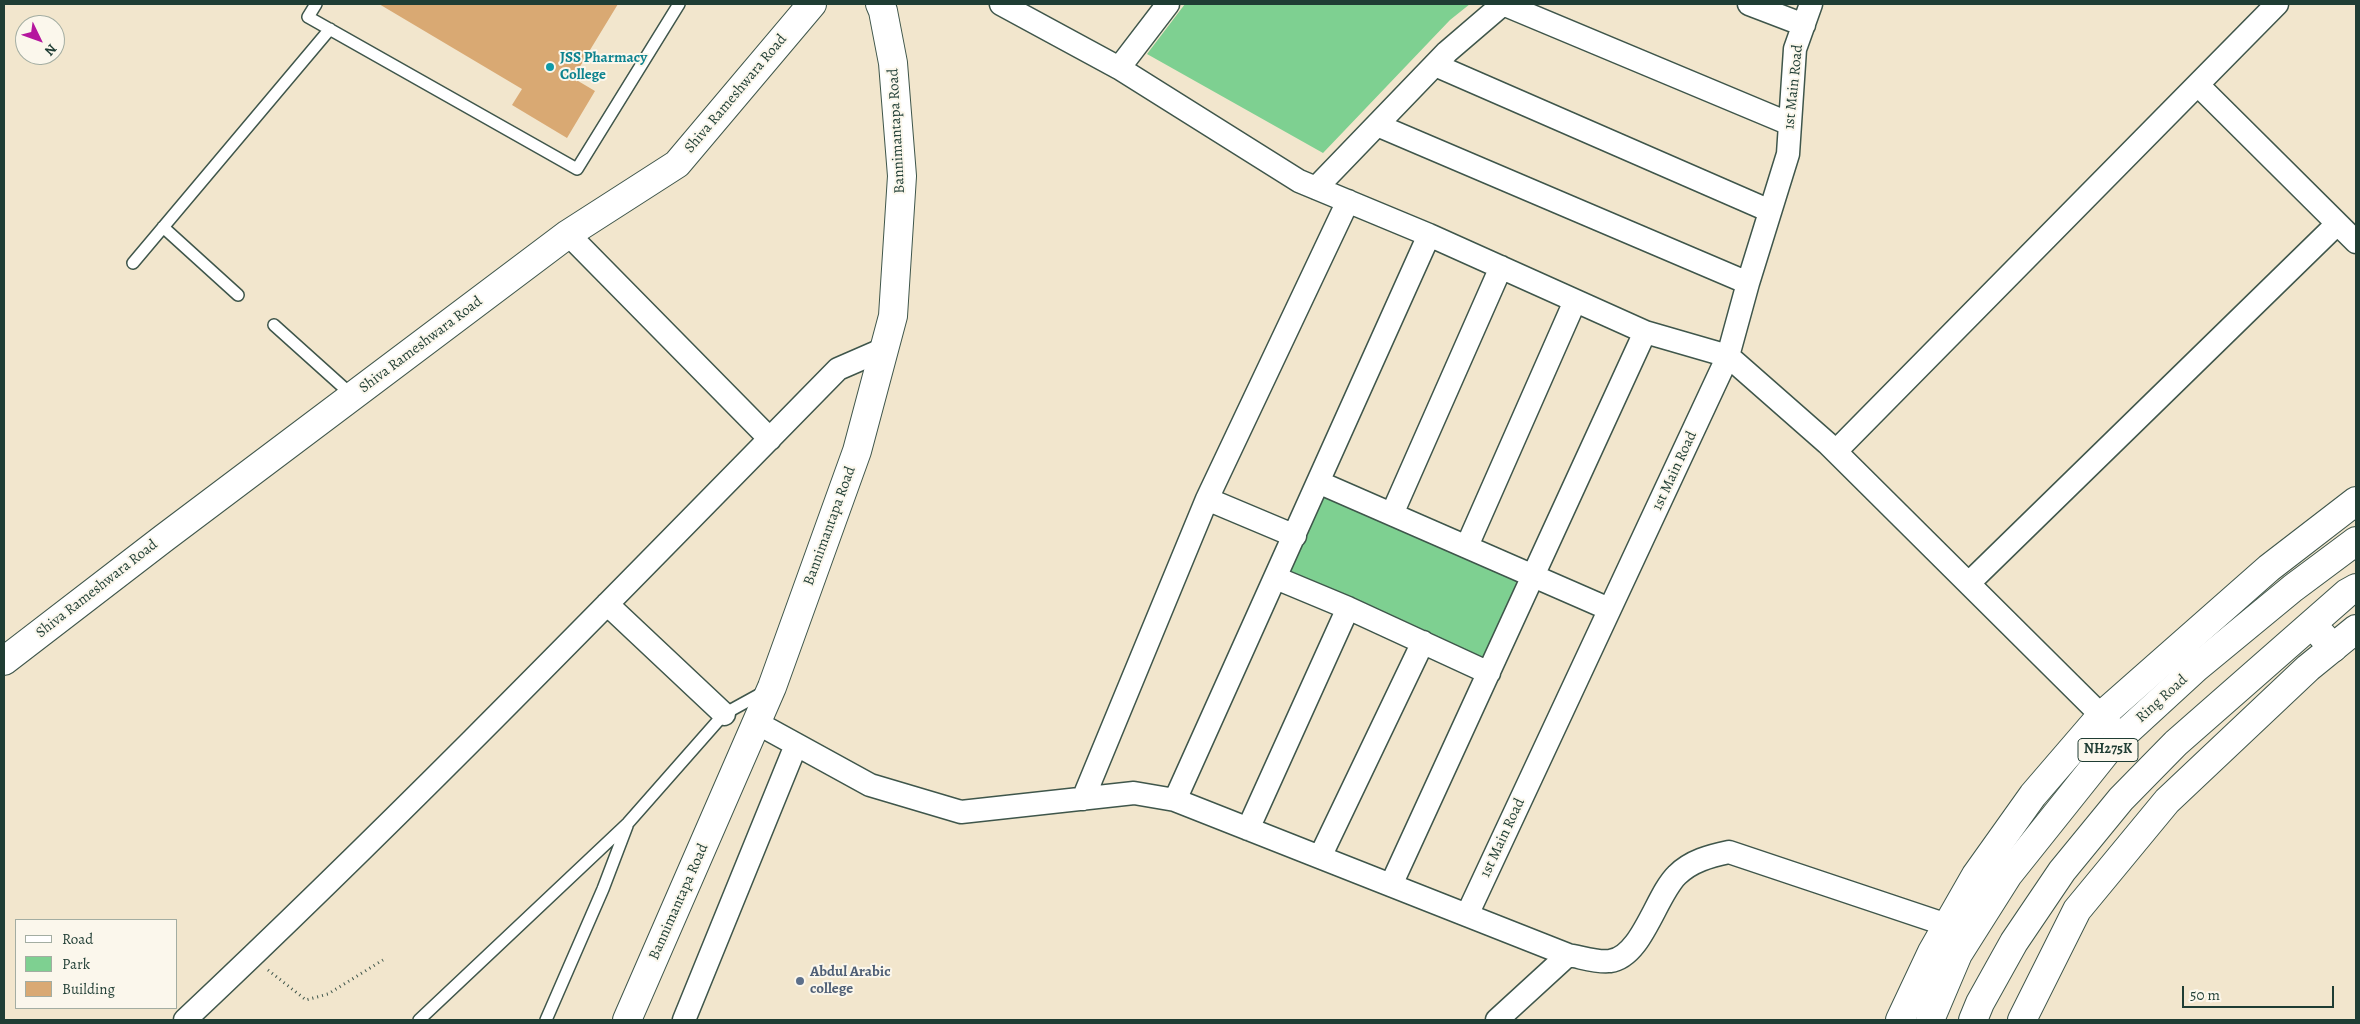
<!DOCTYPE html>
<html>
<head>
<meta charset="utf-8">
<style>
  body { margin:0 }
  #map { position:relative; width:2360px; height:1024px; overflow:hidden; background:#f2e6cd; font-family:Alegreya,serif }
  canvas { display:block }
  .frame { position:absolute; inset:0; border:5px solid #1f3d34; pointer-events:none }
  .legend { position:absolute; left:15px; top:919px; width:162px; height:90px; box-sizing:border-box; background:#fbf7ec; border:1px solid #a3ada2; margin:0; padding:6px 9px; list-style:none; font-size:15px; color:#1f3d34 }
  .legend li { display:flex; align-items:center; gap:10px; height:25px }
  .legend b { width:25px; border:1px solid #a3ada2 }
  .north { position:absolute; left:15px; top:15px; width:50px; height:50px; box-sizing:border-box; background:#fbf7ec; border:1px solid #a3ada2; border-radius:50%; rotate:132deg; font-size:14px; font-weight:700; line-height:20px; text-align:center; color:#1f3d34 }
  .north::after { content:''; display:block; margin:auto; width:18px; height:22px; background:#b5179e; clip-path:polygon(50% 0,100% 100%,50% 72%,0 100%) }
  .scale { position:absolute; left:2182px; top:986px; width:152px; height:22px; box-sizing:border-box; border:2px solid #1f3d34; border-top:0; padding-left:6px; font-size:15px; line-height:18px; white-space:nowrap; color:#1f3d34; -webkit-text-stroke:4px #fbf7ec; paint-order:stroke }
</style>
</head>
<body>
<div id="map">
<canvas width="2360" height="1024"></canvas>
<div class="frame"></div>
<ul class="legend">
<li><b style="height:6px;background:#fff"></b>Road</li>
<li><b style="height:14px;background:#7ed091"></b>Park</li>
<li><b style="height:14px;background:#d9a973"></b>Building</li>
</ul>
<div class="north">N</div>
<div class="scale">50 m</div>
</div>
<script>
const ctx = document.querySelector('canvas').getContext('2d');
ctx.lineJoin = 'round';
function fill(path, color) { ctx.fillStyle = color; ctx.fill(path, 'evenodd'); }
function stroke(path, color, width, dash) { ctx.strokeStyle = color; ctx.lineWidth = width; ctx.lineCap = dash ? 'butt' : 'round'; ctx.setLineDash(dash || []); ctx.stroke(path); }
function drawText(font, color, halo, rows, align = 'center') {
  ctx.font = font + ' Alegreya,serif'; ctx.lineWidth = 4; ctx.setLineDash([]); ctx.textBaseline = 'middle'; ctx.strokeStyle = halo; ctx.fillStyle = color; for (const [text, x, y, turn = 0] of rows) {
    ctx.save(); ctx.translate(x, y); ctx.rotate((+turn || 0) * Math.PI / 180); ctx.textAlign = isNaN(turn) ? turn : align; if (halo) ctx.strokeText(text, 0, 0); ctx.fillText(text, 0, 0); ctx.restore();
  }
}
const green = new Path2D(`
  M1185,4H1470L1450,20L1323,153L1147,54Z
  M1321,495L1521,581L1486,661L1286,574Z`);
const building = new Path2D(`
  M379,4H618L573,78L595,91L567,138L512,105L522,89Z`);
const path = new Path2D(`
  M268,970L306,1000L328,994L383,960`);
const lane = new Path2D(`
  M316,4L308,17L577,169L679,4
  M163,227L238,295
  M133,263L330,29
  M274,325L353,396
  M419,1020L628,823L724,714L764,692
  M546,1020L603,889L627,826`);
const street = new Path2D(`
  M1001,4L1119,68L1299,181L1429,235L1645,332L1728,356L1827,443L2113,727
  M1503,4L1790,124
  M1749,4L1804,25
  M1435,65L1770,211
  M1119,68L1168,4
  M2198,85L2356,242
  M1377,125L1748,283
  M1316,188L1447,52L1503,4
  M568,234L770,439
  M1836,451L2277,4
  M1318,482L1609,609
  M1207,499L1295,536
  M1392,514L1501,267
  M1467,546L1575,301
  M1276,578L1348,608L1489,673
  M1969,583L2337,224
  M607,604L724,714
  M757,723L870,785L961,812L1134,793L1175,800L1568,955C1581,957 1598,963 1610,961C1642,957 1656,895 1677,875C1691,861 1710,856 1729,852L1947,925
  M1083,799L1207,499L1348,201
  M1175,800L1429,235
  M1248,829L1348,608
  M1320,857L1423,642
  M1391,885L1645,332
  M1467,915L1728,356L1748,283L1788,154L1795,49L1811,4
  M185,1020C409,809 623,588 838,369L884,349
  M684,1020L796,745
  M1497,1020L1568,955`);
const secondary = new Path2D(`
  M4,661L164,538L568,234L677,164L812,4
  M1900,1020L1932,952L1976,875L2033,795L2101,716L2269,568L2356,501
  M2022,1020L2077,910L2167,801L2308,668L2356,629`);
const primary = new Path2D(`
  M627,1020L772,687L857,451L893,316L902,176L893,63L883,11L880,4`);
const highway = new Path2D(`
  M2312,624L2333,648
  M1930,1020L1958,954L2008,875L2111,746L2196,668L2293,588L2356,541
  M1973,1020L1980,1003L2014,942L2062,871L2121,799L2176,743L2347,593L2356,588`);
const markers = [
  [550,67,5,"#0f9aa8"],
  [800,981,5,"#5c6f8a"]
];
const shields = [
  [2108,750,60]
];
const shieldNames = [
  ["NH275K",2108,750]
];
const cultureNames = [
  ["JSS Pharmacy",560,58],
  ["College",560,75]
];
const streetNames = [
  ["1st Main Road",1794,87,-84],
  ["Shiva Rameshwara Road",736,94,-50],
  ["Bannimantapa Road",897,131,-93],
  ["Shiva Rameshwara Road",421,345,-37],
  ["1st Main Road",1675,471,-65],
  ["Bannimantapa Road",830,526,-70],
  ["Shiva Rameshwara Road",97,589,-38],
  ["Ring Road",2162,699,-42],
  ["1st Main Road",1503,838,-65],
  ["Bannimantapa Road",679,902,-66]
];
const serviceNames = [
  ["Abdul Arabic",810,972],
  ["college",810,989]
];
fill(green, '#7ed091');
fill(building, '#d9a973');
stroke(lane, '#3f564b', 14);
stroke(street, '#3f564b', 25);
stroke(secondary, '#3f564b', 30);
stroke(primary, '#3f564b', 30);
stroke(highway, '#3f564b', 30);
stroke(path, '#3f564b', 3, [1, 4]);
stroke(lane, '#fff', 11);
stroke(street, '#fff', 22);
stroke(secondary, '#fff', 28);
stroke(primary, '#fff', 28);
stroke(highway, '#fff', 28);
for (const [x, y, r, color] of markers) { const dot = new Path2D(); dot.arc(x, y, r, 0, 2 * Math.PI); ctx.fillStyle = color; ctx.fill(dot); stroke(dot, '#fbf7ec', 2); }
for (const [x, y, w] of shields) { const box = new Path2D(); box.roundRect(x - w / 2, y - 11.5, w, 23, 4); ctx.fillStyle = '#fbf7ec'; ctx.fill(box); stroke(box, '#1f3d34', 1); }
drawText('bold 14px', '#1f3d34', null, shieldNames);
drawText('bold 15px', '#0d838f', '#fbf7ec', cultureNames, 'left');
drawText('15px', '#1f3d34', '#fbf7ec', streetNames);
drawText('bold 15px', '#4e5e75', '#fbf7ec', serviceNames, 'left');
</script>
</body>
</html>
